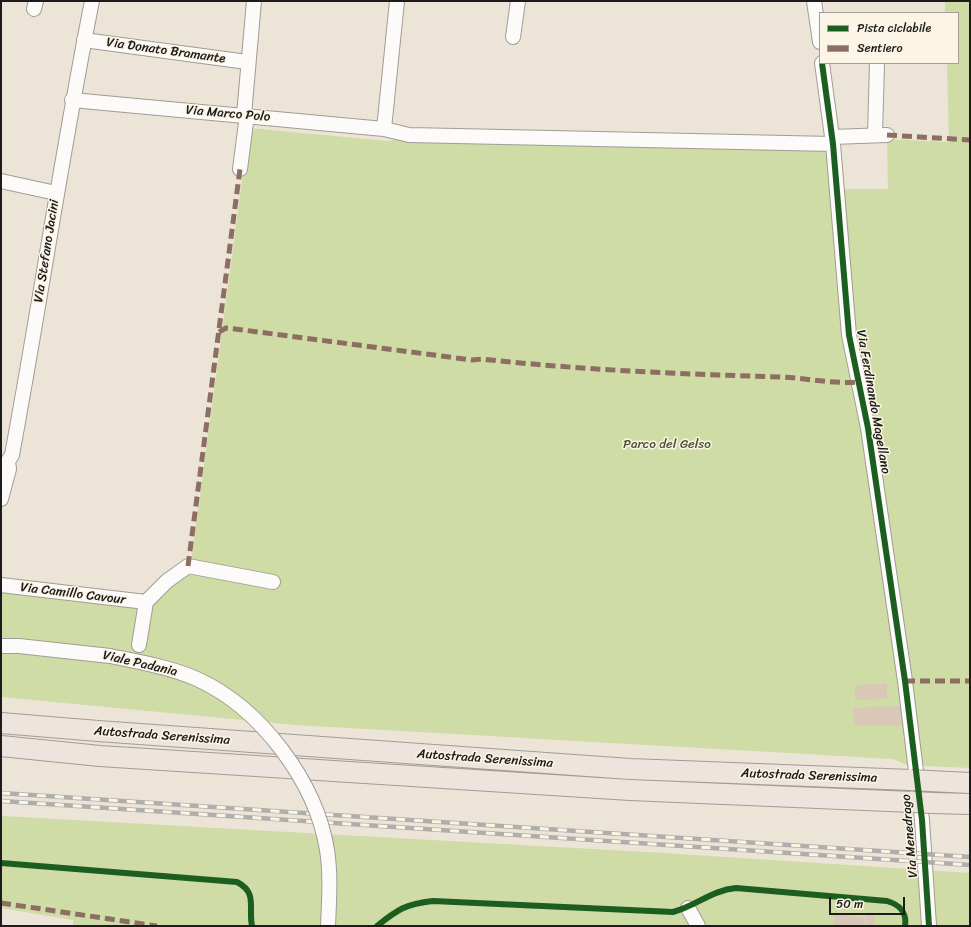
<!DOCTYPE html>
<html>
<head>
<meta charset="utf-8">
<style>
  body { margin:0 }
  #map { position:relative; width:971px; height:927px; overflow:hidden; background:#ece4d6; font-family:Sriracha,sans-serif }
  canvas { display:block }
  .frame { position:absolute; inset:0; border:2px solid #1c1c1c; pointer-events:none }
  .legend { position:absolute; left:819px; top:12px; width:140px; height:52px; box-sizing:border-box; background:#fcf5e5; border:1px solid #a29e95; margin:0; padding:5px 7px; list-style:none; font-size:12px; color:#1c1c1c }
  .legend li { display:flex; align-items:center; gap:8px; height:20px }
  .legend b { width:20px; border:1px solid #a29e95 }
  .scale { position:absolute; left:829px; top:897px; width:76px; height:18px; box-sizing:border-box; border:2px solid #1c1c1c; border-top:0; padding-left:5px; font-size:12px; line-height:14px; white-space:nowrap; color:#1c1c1c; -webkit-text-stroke:3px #fcf5e5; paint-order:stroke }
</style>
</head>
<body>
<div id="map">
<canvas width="971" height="927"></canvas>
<div class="frame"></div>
<ul class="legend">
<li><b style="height:5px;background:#1b5e20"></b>Pista ciclabile</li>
<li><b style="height:5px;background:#8d6e63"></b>Sentiero</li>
</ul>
<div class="scale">50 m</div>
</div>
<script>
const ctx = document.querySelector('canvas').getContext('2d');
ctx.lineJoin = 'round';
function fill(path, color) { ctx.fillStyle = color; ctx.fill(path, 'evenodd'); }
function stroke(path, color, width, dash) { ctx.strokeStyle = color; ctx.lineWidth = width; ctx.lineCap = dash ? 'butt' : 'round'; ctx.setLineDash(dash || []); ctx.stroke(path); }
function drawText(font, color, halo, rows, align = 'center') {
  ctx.font = font + ' Sriracha,sans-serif'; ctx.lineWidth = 3; ctx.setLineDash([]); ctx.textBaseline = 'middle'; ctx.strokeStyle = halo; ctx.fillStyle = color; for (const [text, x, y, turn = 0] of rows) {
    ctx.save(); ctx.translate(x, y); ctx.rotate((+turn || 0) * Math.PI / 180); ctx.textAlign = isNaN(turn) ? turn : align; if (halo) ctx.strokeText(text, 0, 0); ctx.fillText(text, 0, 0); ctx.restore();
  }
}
const green = new Path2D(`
  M945,1H970V768L907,765L893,759L296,725L1,697V588L132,603L191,563L249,128L387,141L407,138L828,147L834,189H888L887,139L949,142L947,63H958V13H945Z
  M1,816L665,853L970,873V926H73V920L1,908Z`);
const building = new Path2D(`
  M887,684V699L855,700V685Z
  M902,706V725L854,726L853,708Z
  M834,914L865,918V926H833Z
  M866,915H874V926H866Z`);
const minor = new Path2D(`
  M814,1L820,42
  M34,9L36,1
  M513,37L518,1
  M84,40L247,62
  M822,63L833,144L849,335L868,428L905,681L922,820L929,926
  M72,100L384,129L409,135L833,144
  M244,115L254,1
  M384,129L397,1
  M875,135L877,63
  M832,137L887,135
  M240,169L247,115
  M1,181L56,193
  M1,499L9,469L8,461L12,455C40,304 62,152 92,1
  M1,585L146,602
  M139,645L146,602L167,581L188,566L273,582
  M1,646H19L110,656
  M688,908L698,926`);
const highway = new Path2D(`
  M1,723L98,731L630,769L911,780
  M1,746L100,756L630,790L912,802
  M929,781L970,783
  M933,803L970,804`);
const rail = new Path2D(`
  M1,793L970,857
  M1,801L970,865`);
const minorBridge = new Path2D(`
  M110,656C139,662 170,667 197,679C261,708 316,782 327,850C331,875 329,901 328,926`);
const highwayBridge = new Path2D(`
  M911,780L929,781
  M912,802L933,803`);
const quiet = new Path2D(`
  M887,135L970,140
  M219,332L226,328L243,330L472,360L482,359C581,370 680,374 779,377C806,378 832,384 858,382
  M188,566L240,169
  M905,681H970
  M1,903L157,926`);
const cycleway = new Path2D(`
  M822,63L833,144L849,335L868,428L905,681L922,820L929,926
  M1,863L237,882C258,893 248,907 252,926
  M377,926C398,909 406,904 433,901L673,912C696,906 712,890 736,888L887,901C900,905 907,912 905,926`);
const streetNames = [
  ["Via Donato Bramante",166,51,8],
  ["Via Marco Polo",228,114,5],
  ["Via Stefano Jacini",47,251,-81],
  ["Via Ferdinando Magellano",873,402,80],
  ["Via Camillo Cavour",73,594,7],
  ["Viale Padania",140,664,13],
  ["Autostrada Serenissima",162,736,4],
  ["Autostrada Serenissima",485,759,4],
  ["Autostrada Serenissima",809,776,2],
  ["Via Menedrago",910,836,-95]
];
const parkNames = [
  ["Parco del Gelso",667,445]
];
fill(green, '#cfdca5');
fill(building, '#d9c7b8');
stroke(minor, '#a19c95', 16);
stroke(highway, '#a19c95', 22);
stroke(minor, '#fcfbf9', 14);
stroke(highway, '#ede5dd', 20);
stroke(rail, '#afaeac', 4.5);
stroke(rail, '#fcf5e5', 3, [9]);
stroke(minorBridge, '#a19c95', 16, []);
stroke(highwayBridge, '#a19c95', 22, []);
stroke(minorBridge, '#fcfbf9', 14);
stroke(highwayBridge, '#ede5dd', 20);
stroke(quiet, '#8d6e63', 5, [10, 5]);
stroke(cycleway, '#1b5e20', 6);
drawText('13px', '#1c1c1c', '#fcf5e5', streetNames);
drawText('13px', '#4b5439', '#fcf5e5', parkNames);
</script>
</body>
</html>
